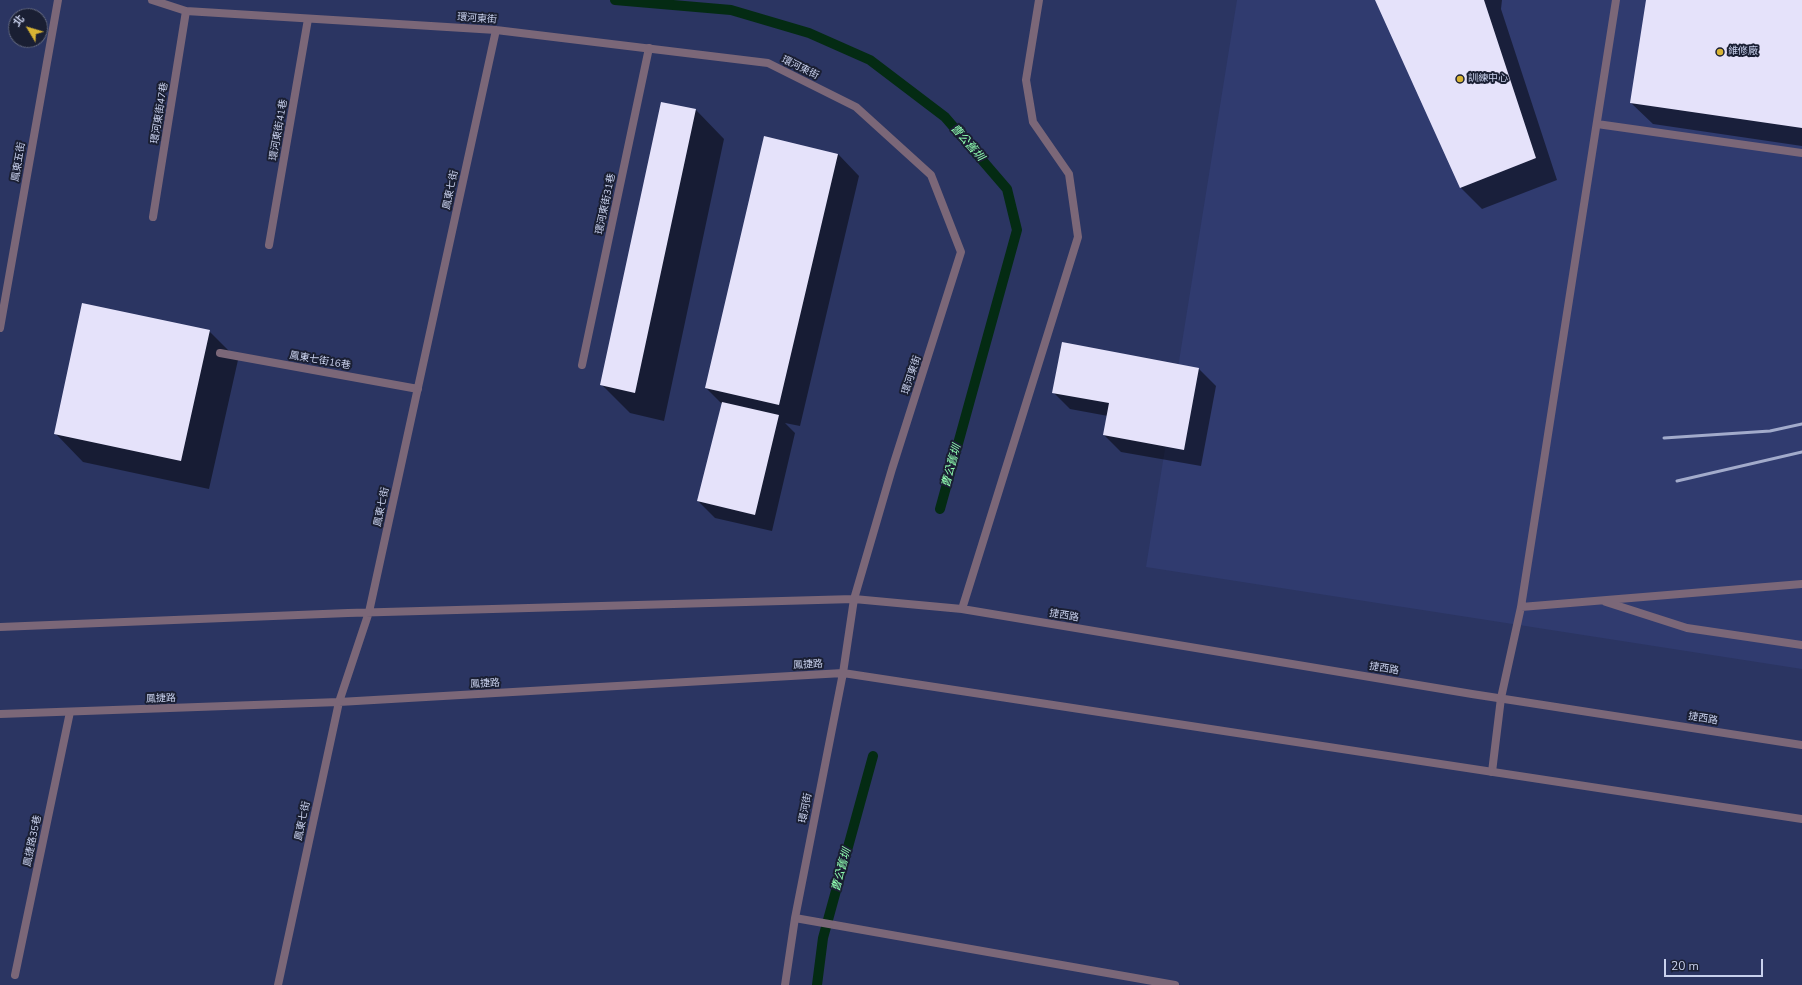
<!DOCTYPE html>
<html>
<head>
<meta charset="utf-8">
<style>
  body { margin:0 }
  #map { position:relative; width:1802px; height:985px; overflow:hidden; background:#2b3562; font-family:"Nunito Sans","Noto Sans TC",sans-serif }
  canvas { display:block }
  .north { position:absolute; left:8px; top:8px; width:40px; height:40px; box-sizing:border-box; background:#1a1f33; border:1px solid #60667d; border-radius:50%; rotate:308deg; font-size:11px; font-weight:700; line-height:16px; text-align:center; color:#c9d1ed }
  .north::after { content:''; display:block; margin:auto; width:14px; height:18px; background:#d8b434; clip-path:polygon(50% 0,100% 100%,50% 72%,0 100%) }
  .scale { position:absolute; left:1664px; top:959px; width:99px; height:18px; box-sizing:border-box; border:2px solid #c9d1ed; border-top:0; padding-left:5px; font-size:12px; line-height:14px; white-space:nowrap; color:#c9d1ed; -webkit-text-stroke:3px #1a1f33; paint-order:stroke }
</style>
</head>
<body>
<div id="map">
<canvas width="1802" height="985"></canvas>
<div class="north">北</div>
<div class="scale">20 m</div>
</div>
<script>
const ctx = document.querySelector('canvas').getContext('2d');
ctx.lineJoin = 'round';
function fill(path, color) { ctx.fillStyle = color; ctx.fill(path, 'evenodd'); }
function stroke(path, color, width, dash) { ctx.strokeStyle = color; ctx.lineWidth = width; ctx.lineCap = dash ? 'butt' : 'round'; ctx.setLineDash(dash || []); ctx.stroke(path); }
function drawText(font, color, halo, rows, align = 'center') {
  ctx.font = font + ' "Nunito Sans","Noto Sans TC",sans-serif'; ctx.lineWidth = 4; ctx.setLineDash([]); ctx.textBaseline = 'middle'; ctx.strokeStyle = halo; ctx.fillStyle = color; for (const [text, x, y, turn = 0] of rows) {
    ctx.save(); ctx.translate(x, y); ctx.rotate((+turn || 0) * Math.PI / 180); ctx.textAlign = isNaN(turn) ? turn : align; if (halo) ctx.strokeText(text, 0, 0); ctx.fillText(text, 0, 0); ctx.restore();
  }
}
const built = new Path2D(`
  M1237,0H1802V669L1146,567Z`);
const shadow = new Path2D(`
  M1376,0H1502L1501,9L1557,180L1482,209L1461,188Z
  M1647,0H1802V146L1653,124L1631,103Z
  M662,103L696,110L724,139L664,421L630,413L602,385Z
  M838,154L859,176L800,426L785,423L795,433L772,531L715,518L698,501L722,404L706,388Z
  M209,331L238,360L209,489L83,462L55,433Z
  M1062,344L1199,369L1216,386L1201,466L1121,452L1104,435L1108,416L1070,409L1053,392Z`);
const stream = new Path2D(`
  M615,0L731,10L809,33L870,60L945,117L1007,189L1017,230L940,509
  M817,985L823,938L873,756`);
const building = new Path2D(`
  M1375,0H1484L1536,158L1460,188Z
  M1646,0H1802V128L1630,103Z
  M661,102L696,109L635,393L600,385Z
  M764,136L838,154L779,405L705,388Z
  M82,303L210,330L181,461L54,434Z
  M1062,342L1199,368L1184,450L1103,435L1109,403L1052,393Z
  M722,402L779,415L755,515L697,501Z`);
const lane = new Path2D(`
  M1597,124L1802,153
  M582,365L649,48
  M1606,602L1687,628L1802,645
  M1521,607L1802,584
  M1492,772L1501,698L1521,607L1616,0
  M15,975L70,712`);
const street = new Path2D(`
  M152,0L186,11L496,30L768,63L856,107L931,175L961,252L892,469L854,599L843,673L795,918L785,985
  M153,217L186,11
  M269,245L308,19
  M0,328L58,0
  M220,353L418,389
  M962,609L1078,237L1069,174L1033,122L1026,80L1039,0
  M0,627L348,613L854,599L962,609L1472,694L1802,745
  M0,714L339,702L843,673L1802,819
  M795,918L1175,985
  M278,985L339,702L369,612L496,30`);
const rail = new Path2D(`
  M1664,438L1770,431L1802,424
  M1677,481L1802,452`);
const markers = [
  [1720,52,4,"#d8b434"],
  [1460,79,4,"#d8b434"]
];
const streetNames = [
  ["環河東街",477,19,4],
  ["環河東街",800,68,26],
  ["環河東街47巷",160,113,-81],
  ["環河東街41巷",279,130,-80],
  ["鳳東五街",19,162,-80],
  ["鳳東七街",451,190,-78],
  ["環河東街31巷",606,204,-78],
  ["鳳東七街16巷",320,361,10],
  ["環河東街",912,375,-72],
  ["鳳東七街",382,507,-78],
  ["捷西路",1064,616,9],
  ["鳳捷路",808,665,-3],
  ["捷西路",1384,669,9],
  ["鳳捷路",485,684,-3],
  ["鳳捷路",161,699,-2],
  ["捷西路",1703,719,9],
  ["環河街",806,808,-79],
  ["鳳東七街",303,821,-78],
  ["鳳捷路35巷",33,841,-78]
];
const poiNames = [
  ["維修廠",1728,52],
  ["訓練中心",1468,79]
];
const waterNames = [
  ["曹公舊圳",967,143,49],
  ["曹公舊圳",952,466,-75],
  ["曹公舊圳",842,870,-75]
];
fill(built, '#303b6f');
fill(shadow, '#0007');
stroke(stream, '#042b13', 10);
fill(building, '#e5e2fa');
stroke(lane, '#7b6778', 8);
stroke(street, '#7b6778', 8);
stroke(rail, '#a2abcb', 3);
for (const [x, y, r, color] of markers) { const dot = new Path2D(); dot.arc(x, y, r, 0, 2 * Math.PI); ctx.fillStyle = color; ctx.fill(dot); stroke(dot, '#1a1f33', 1.5); }
drawText('10px', '#c9d1ed', '#1a1f33', streetNames);
drawText('10px', '#c9d1ed', '#1a1f33', poiNames, 'left');
drawText('italic 11px', '#90ffb1', '#1a1f33', waterNames);
</script>
</body>
</html>
